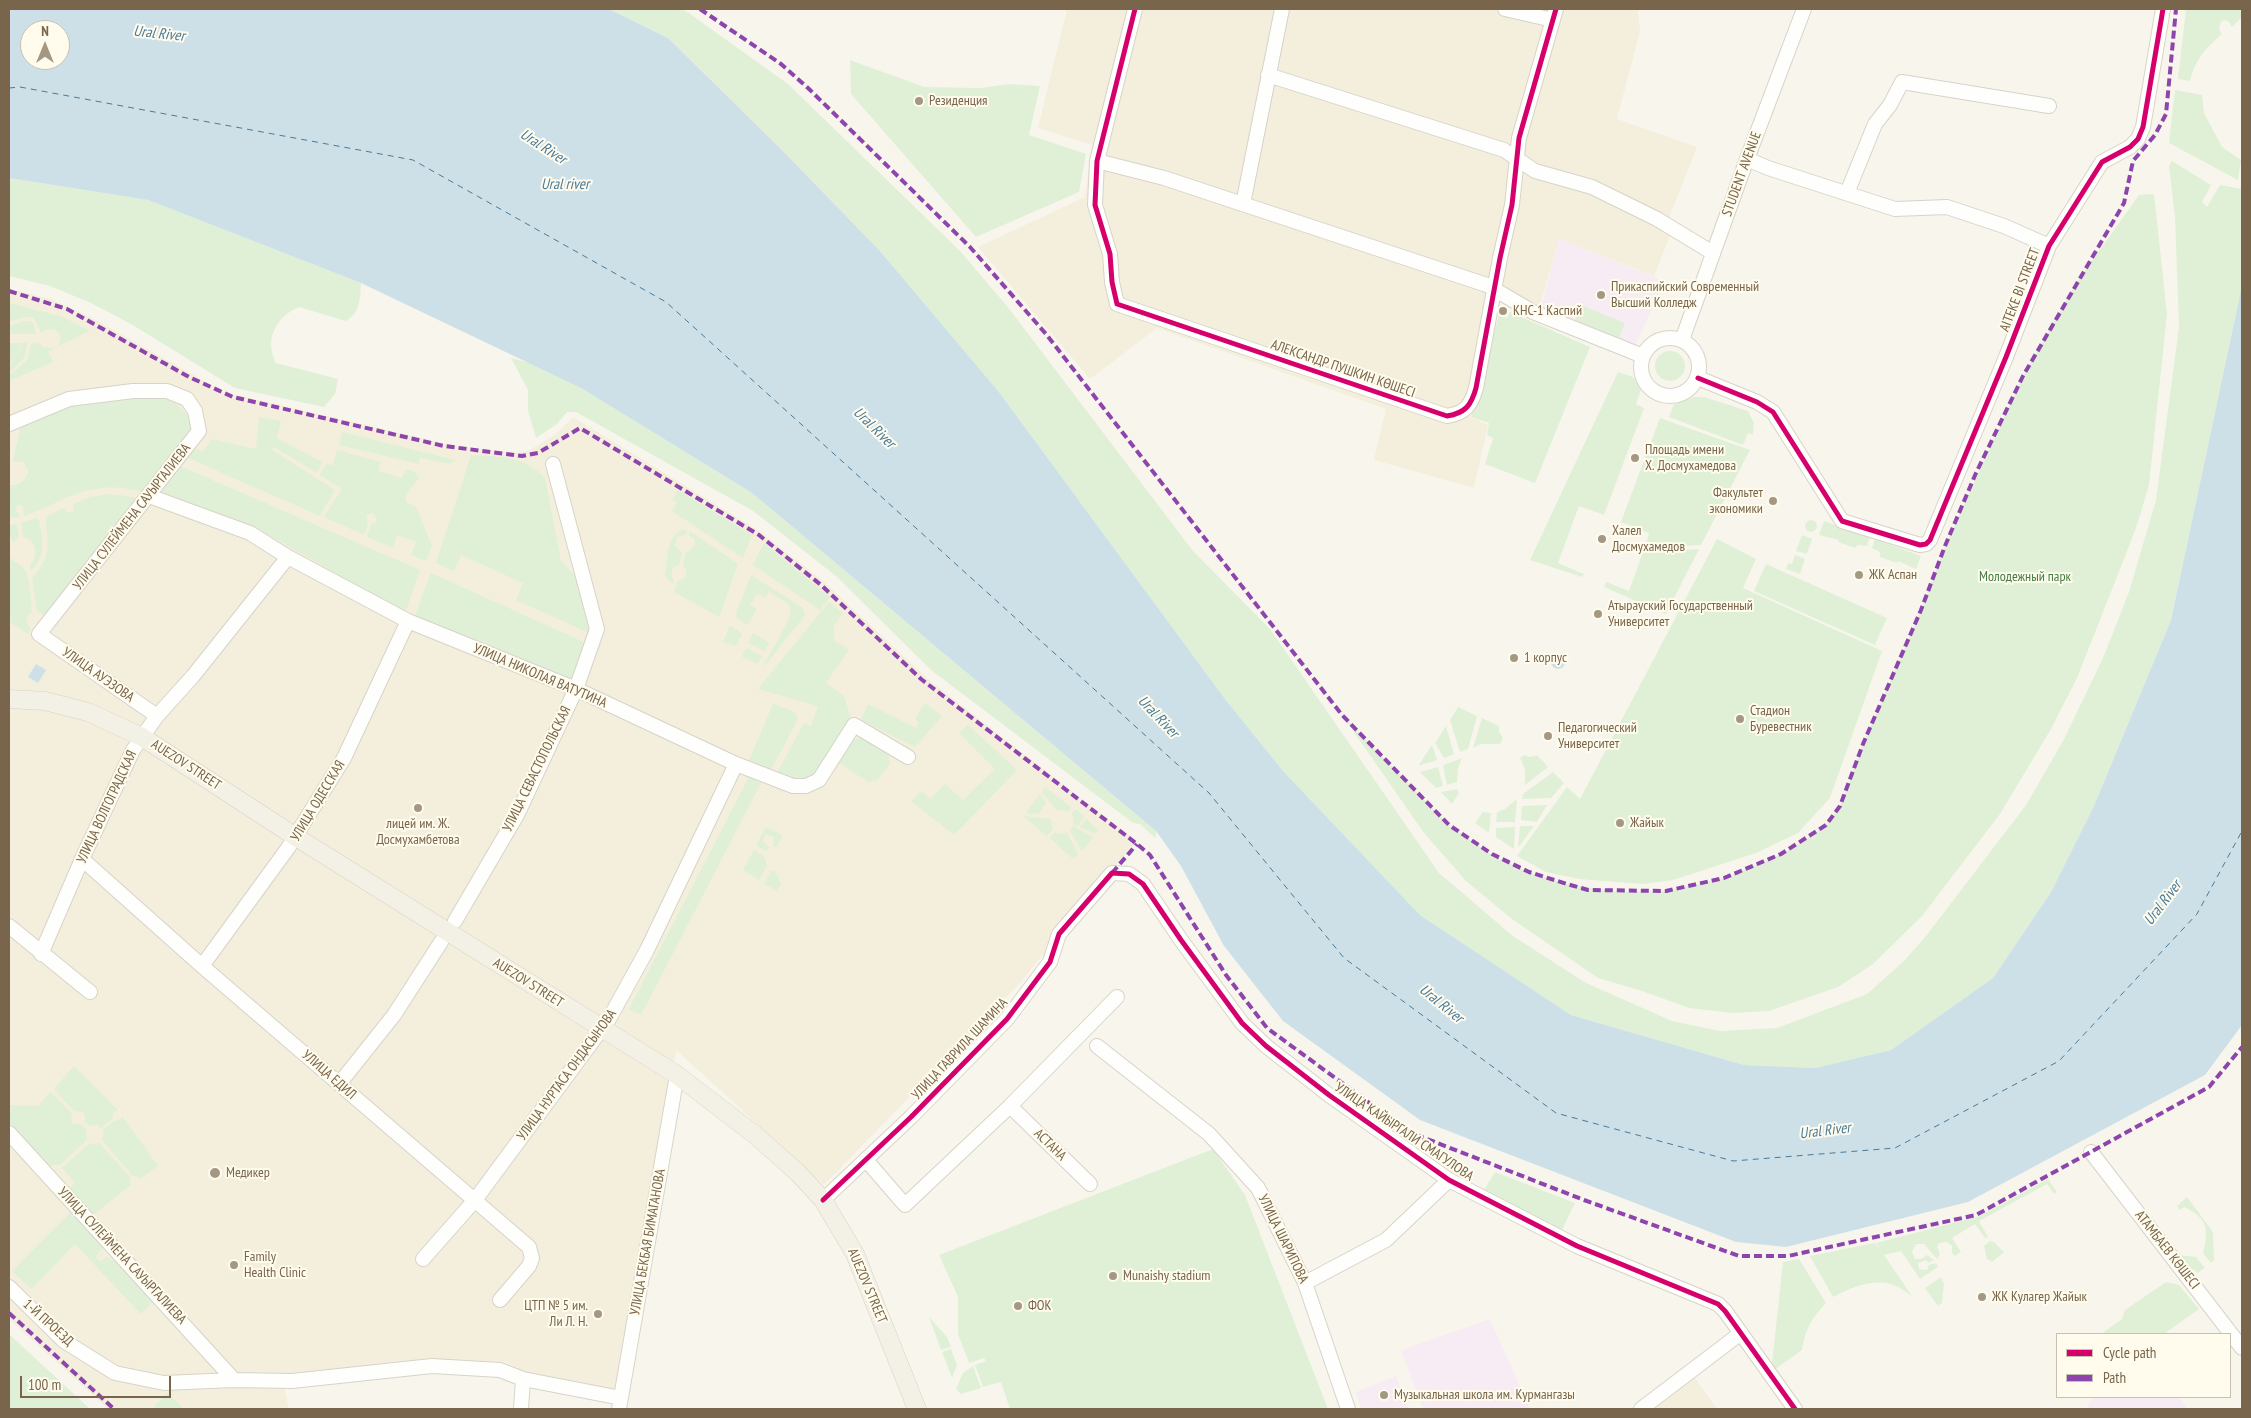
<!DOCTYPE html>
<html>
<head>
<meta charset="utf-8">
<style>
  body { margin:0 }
  #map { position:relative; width:2251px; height:1418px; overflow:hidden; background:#f8f6ec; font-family:"PT Sans Narrow",sans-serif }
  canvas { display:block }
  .frame { position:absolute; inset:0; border:10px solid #78654b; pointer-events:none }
  .legend { position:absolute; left:2056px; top:1333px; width:175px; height:65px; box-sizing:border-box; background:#fffcee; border:1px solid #c9c0ad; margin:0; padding:6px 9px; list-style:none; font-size:15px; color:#78654b }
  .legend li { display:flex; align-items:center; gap:10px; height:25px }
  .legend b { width:25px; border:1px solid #c9c0ad }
  .north { position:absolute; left:20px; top:20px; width:50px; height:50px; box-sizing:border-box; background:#fffcee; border:1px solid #c9c0ad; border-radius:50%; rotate:0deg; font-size:14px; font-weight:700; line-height:20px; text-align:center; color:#78654b }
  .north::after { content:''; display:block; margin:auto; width:18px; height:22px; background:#a59883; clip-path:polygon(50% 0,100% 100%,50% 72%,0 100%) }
  .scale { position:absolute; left:20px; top:1376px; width:151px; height:22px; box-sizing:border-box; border:2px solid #78654b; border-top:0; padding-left:6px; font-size:15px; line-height:18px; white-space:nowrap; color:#78654b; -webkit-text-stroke:4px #fffcee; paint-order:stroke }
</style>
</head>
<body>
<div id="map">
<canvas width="2251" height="1418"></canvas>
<div class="frame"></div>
<ul class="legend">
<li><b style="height:6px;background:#d6006c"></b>Cycle path</li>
<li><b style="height:6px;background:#8e44ad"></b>Path</li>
</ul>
<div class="north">N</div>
<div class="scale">100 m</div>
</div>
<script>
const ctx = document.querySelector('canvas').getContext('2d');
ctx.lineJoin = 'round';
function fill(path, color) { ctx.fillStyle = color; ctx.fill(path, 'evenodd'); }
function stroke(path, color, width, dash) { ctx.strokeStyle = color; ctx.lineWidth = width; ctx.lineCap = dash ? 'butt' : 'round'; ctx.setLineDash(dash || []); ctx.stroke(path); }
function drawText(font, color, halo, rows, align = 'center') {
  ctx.font = font + ' "PT Sans Narrow",sans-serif'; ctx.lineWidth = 4; ctx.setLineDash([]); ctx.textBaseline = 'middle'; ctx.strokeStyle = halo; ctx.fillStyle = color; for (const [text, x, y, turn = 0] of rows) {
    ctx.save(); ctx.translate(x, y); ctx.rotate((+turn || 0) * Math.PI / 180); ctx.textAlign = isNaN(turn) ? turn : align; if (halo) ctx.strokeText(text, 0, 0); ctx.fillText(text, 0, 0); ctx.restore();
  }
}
const residential = new Path2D(`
  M1067,9H1638L1640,31L1617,119L1697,147L1670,215V236L1654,276L1559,239L1539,309L1490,280L1470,417L1488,425L1474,488L1374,460L1386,409L1157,328L1090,379L978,247L1085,197L1092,145L1038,128Z
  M9,289L51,299L92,318L224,392L452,445L518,453L530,450L556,434L573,417L759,531L821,579L930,681L1136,841L1020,983L824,1185L676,1050L617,1391L526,1374L506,1362L438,1360L282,1378L289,1409H108L9,1319Z
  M1695,1378L1717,1409H1654Z`);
const education = new Path2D(`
  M1559,239L1665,281L1635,346L1540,310Z
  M1490,1319L1530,1409H1423L1401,1350Z
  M1396,1376L1409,1409H1361L1356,1392Z
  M2097,1397H2179L2188,1409H2088L2089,1402Z`);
const green = new Path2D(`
  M609,9H679L686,11L788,84L960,251L1007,306L1193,551L1270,629L1439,873L1513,936L1586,983L1672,1021L1720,1031L1777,1028L1867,994L1904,961L1926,936L2026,805L2063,741L2103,658L2129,592L2156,500L2179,327L2175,218L2169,166L2172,161L2211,185L2202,202L2207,207L2220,185L2242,189V285L2171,620L2094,806L2051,892L1993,978L1891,1050L1815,1068L1744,1065L1571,1015L1420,915L1283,771L1225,699L999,392L880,251L779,147L668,38Z
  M2186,9H2240L2242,12V17L2232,27L2230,23L2226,20L2221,21L2219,30L2222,34C2205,49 2196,58 2190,81L2178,79Z
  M850,60L924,87L980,88L1010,84L1040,86L1029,135L1086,154L1079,192L976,237L851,94Z
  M2175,90L2202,95L2204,113L2222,147L2241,160L2238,180L2169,143Z
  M9,178L148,200L361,283C360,298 361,312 346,321L299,307C276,317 264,339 276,363L338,379L335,394L324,407L235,388L131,324L91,303L50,286L9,276Z
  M2154,194L2167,314L2149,485L2136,528L2124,559L2077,678L2051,729L2000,814L1922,916L1873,964L1838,987L1769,1011L1733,1013L1689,1008L1642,991L1598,978L1512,919L1467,882L1424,833L1342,715L1449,825L1492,855L1529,872L1567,884L1618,892L1666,891L1724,878L1781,854L1802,842L1826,825L1840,806L1863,744L1921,610L1945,546L2023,376L2076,283L2139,195Z
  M9,303L63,317L90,331L48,351L53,362L9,381V376L27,360L31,344L40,343L42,347L52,348L59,345L61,337C57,327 48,327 41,333C32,307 27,320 9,321Z
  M1581,305L1625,323L1619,338L1575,320Z
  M1510,312L1590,347L1535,483L1485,464L1493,438L1487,435L1489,423L1471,417L1499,315L1507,318Z
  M22,321H29L33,323L36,334H9V326L17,324Z
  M28,342L24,358L9,373C9,361 20,356 22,343Z
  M9,343H20V351L9,364Z
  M1655 366a15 15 0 1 1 30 0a15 15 0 1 1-30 0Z
  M511,358L537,365L581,388L752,493L1156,831V836L1155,838L1140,824L1133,823L931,670L836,576L753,511L576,412H567L557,424L536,438L528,411V390Z
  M1618,372L1633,377L1641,390L1636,404L1644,408L1604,515L1579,506L1558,563L1584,574L1582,577L1530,560Z
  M149,397C177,398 180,406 196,427L145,492C87,479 75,497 24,516L23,506L18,505L15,509L20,517L9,518V485C20,486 25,481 29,471L23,462L13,461L21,425L72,406Z
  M1695,397H1704L1748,411L1754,423L1753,435L1748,433L1743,445L1669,417L1674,404Z
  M259,417L281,421L277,438L322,462L317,473L274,447L272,450L335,490L320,516L188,458L195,448L203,452L212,439L256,449Z
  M1660,418L1750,450L1701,545L1645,548L1649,533L1621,522Z
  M342,432H343L455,460L450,464L420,458L419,464L339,445Z
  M337,450L381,462L378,471L402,478L406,469L414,471L419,478L406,495V502L416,507L432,546L426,561L411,555L416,542L397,535L393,548L367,537L371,524L375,523L377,519L373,513L366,515L368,523L364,535L324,517L342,489L320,475L326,464L333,465Z
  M471,455C500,457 525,456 545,478L561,561L575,575L591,634L516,600L523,583L461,555L454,571L436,563Z
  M180,466L420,570L405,613L253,526L161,492Z
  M678,490L752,535L743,558L672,511L677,503L672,500Z
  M109,494L140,498L47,613L43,614L37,611L32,578C54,553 46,546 46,517L65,507V511L72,513L74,510L73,504L90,497Z
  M36,518L39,520C43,540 47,555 31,571L30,564L34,560C38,549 34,540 23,537L21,523Z
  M1805 526a6 6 0 1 1 12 0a6 6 0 1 1-12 0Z
  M1824,521L1870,537L1867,546L1858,545L1855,548L1838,542L1839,540L1819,535Z
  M17,524L19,538L13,542L9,536V525Z
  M682,530H687L686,534L677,537L675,546L682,553L679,565L673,567L671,576L674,580L673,584L666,578L665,573C668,559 667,535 682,530Z
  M690,531L738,564L719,617L674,592L678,580L684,579C687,574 688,569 683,566L685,554L695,545V540L689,535Z
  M1802,535L1812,539L1807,554L1796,551Z
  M1717,539L1756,559L1743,588L1882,651L1830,798L1798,833L1756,853L1673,880L1643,884L1579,879L1546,872L1517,856L1567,787L1580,799Z
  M1875,539L1921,556L1916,569L1898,561L1897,563L1880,557V552L1872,548Z
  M764,543L830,597L820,610L753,565Z
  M1699,549L1666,614L1604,587L1606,582L1629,591L1643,552Z
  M9,554C12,563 18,562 23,567C30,573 31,602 32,612L26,618L28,625L31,629L28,634L10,622Z
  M1795,555L1805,559L1800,574L1786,569L1788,563L1792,564Z
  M1766,564L1887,618L1875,645L1754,591Z
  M431,573L586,643L570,683L414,618Z
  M751,575L803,608L805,615L762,669L791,615L789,605L769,591L765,598L757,594L750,605L757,609L747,625L737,618L736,613Z
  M829,602L843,613L833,627L835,641L849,650L826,683L844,696L851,719L818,774C805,785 792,780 777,775L778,771L804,723L811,726L818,706L758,689Z
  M730,625L742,634L736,646L723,642Z
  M753,633L769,643L765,651L748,643Z
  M746,648L762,656L758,664L742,657Z
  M925,703L942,716L915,747L861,720L868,704L916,728L919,723L915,719Z
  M773,704L795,712L798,719L772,768L769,770L748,763Z
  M1458,707L1477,716L1468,749L1460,752L1450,720Z
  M1482,718L1499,726V731L1503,738L1500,744H1481L1473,748Z
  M968,725L1017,770L954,835L911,801L922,791L930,799L945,784L963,800L995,769L959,733Z
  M1446,726L1454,754L1444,758L1435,743Z
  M857,738H861L888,753L890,764L877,780L868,782L839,763L853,741Z
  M1432,745L1437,760L1418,766Z
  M1524,755L1530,757L1537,755L1548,767L1525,785V769L1520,758Z
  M1462,758L1458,768L1457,782L1447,785L1443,765Z
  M1438,767L1443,786L1436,788L1420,772Z
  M1553,772L1564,783L1551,798L1522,799L1523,794Z
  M749,777L761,783L641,1015L629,1009Z
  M1045,787L1072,808L1069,811L1056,810L1042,792Z
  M1457,789L1459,793L1452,804L1441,792Z
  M1040,794L1046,803L1038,814L1026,813Z
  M1517,799L1515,822H1496L1497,812L1505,809Z
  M1547,805L1537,822L1521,820L1522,806Z
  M1075,809L1084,816L1078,826L1074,824L1072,813Z
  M1483,812L1491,813L1489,833L1475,823Z
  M1023,816L1051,819L1053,829L1047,836Z
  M1087,819L1098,831L1095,834L1080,827Z
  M1073,826L1093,837L1082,851L1070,831Z
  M1520,826H1534L1518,848Z
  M766,827L783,836L776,847H773L774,837L765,834L763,842L770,848L766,851L756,846Z
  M1515,827L1514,849L1496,837V828Z
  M1055,832L1059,834L1067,833L1078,854L1073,859L1050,838Z
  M754,850L764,856L767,866L759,880L743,870Z
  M772,871H775L781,884L776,891L764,883Z
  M74,1066L118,1110L113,1112V1118L101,1128L98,1125L89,1126L85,1122V1116L83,1112L74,1111L54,1089Z
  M51,1092L72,1114L71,1121L73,1124L82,1125L86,1129L87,1140L60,1165H54L50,1167L9,1122V1105L38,1106Z
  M122,1116L158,1166L141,1178L133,1176L102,1140L104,1133L102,1130L114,1121L121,1119Z
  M99,1143L131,1178L130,1181L131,1185L94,1214L69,1188L75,1183L62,1168L89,1144Z
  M1213,1149L1245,1195L1328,1409H1010L1001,1382L983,1387L975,1365L986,1361L984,1358L969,1363L958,1334V1297L939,1255Z
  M1495,1172L1575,1203L1562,1230L1483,1192Z
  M2048,1179L2057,1192L2054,1194L2047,1184L1979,1221L1988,1237L1985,1238L1975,1224L1952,1238L1961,1252L1955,1256L1952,1253V1246L1947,1242L1939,1243L1937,1246L1940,1254L1937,1259L1924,1244H1916L1912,1252L1915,1259H1921L1927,1255L1934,1260L1928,1263L1926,1260L1918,1263L1919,1269L1927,1270L1929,1265L1936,1263L1938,1267L1920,1279L1901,1251L1884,1255L1912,1296C1906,1292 1898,1286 1891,1284C1871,1279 1850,1288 1833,1297L1810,1256L1875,1243L1882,1252L1876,1243L1980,1216Z
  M2187,1197L2213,1232L2214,1260L2211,1263L2203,1253C2209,1230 2208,1218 2184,1207L2180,1210L2177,1206Z
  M71,1212L104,1246L96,1256L97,1260L102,1261L107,1257L123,1266L155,1300L141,1314L75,1244L31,1289L12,1271Z
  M1990,1241L1994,1242L2004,1252L1992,1262L1987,1259L1984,1246Z
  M2180,1255L2196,1257L2205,1268L2197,1273L2194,1269L2192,1271Z
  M1799,1259L1826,1303C1812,1318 1805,1329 1802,1350L1771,1372L1783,1262Z
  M1941,1277L1944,1283L1942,1303L1938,1306L1925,1288Z
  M2166,1282L2179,1285L2199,1309L2164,1334H2101L2122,1319L2125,1310Z
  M929,1317L947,1337L951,1347L941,1350Z
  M9,1334L88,1407L90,1409H9Z
  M951,1349L957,1365L952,1378L942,1352Z
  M973,1366L981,1388L961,1394L956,1389L963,1373Z
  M167,1393L183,1408L181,1409H158L154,1406Z`);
const water = new Path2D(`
  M9,9H609L668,38L779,147L880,251L999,392L1225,699L1283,771L1420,915L1571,1015L1744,1065L1815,1068L1891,1050L1993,978L2051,892L2094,806L2171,620L2242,285V1025L2205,1075L1968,1202L1786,1247L1736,1242L1420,1120L1283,1021L1224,946L1181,866L1156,831L752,493L581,388L361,283L148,200L9,178ZM30,30H60V60H30Z
  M1551 662a7 7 0 1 1 14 0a7 7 0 1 1-14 0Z
  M36,664L46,670L38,683L28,677Z`);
const ferry = new Path2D(`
  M9,88L20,87L413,160L666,302L1209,793L1344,958L1556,1113L1733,1161L1895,1148L2059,1061L2197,914L2242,831`);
const minor = new Path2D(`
  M1135,9L1097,161L1095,205L1110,254L1112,282L1117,304L1447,416C1465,413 1471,406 1476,388L1500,258L1512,205L1519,138L1556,9
  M1505,9L1553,20
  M1268,75L1504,150L1535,171L1592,187L1657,219L1713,253
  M1747,159L1768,168L1895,209L1947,207L2004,226L2049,246
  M1097,161L1164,178L1487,285L1533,312L1643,356
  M1847,193L1875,124L1890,105L1902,82L2049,106
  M1243,204L1282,9
  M1641 367a29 29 0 1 1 58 0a29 29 0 1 1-58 0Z
  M1682,340L1747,159L1804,9
  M1698,378L1757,402L1773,412L1842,521L1920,545L1926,544L1930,540L2006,357L2049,246L2102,162L2130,147L2138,139L2143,127L2163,9
  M9,424L69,399L133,391H167L187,399L195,411L199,431L39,634L157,716
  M149,496L250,533L288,557L408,621L576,689L736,764L793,786H806L819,780L854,725L908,757
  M82,859L202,966L529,1247L532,1258L529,1266L500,1300
  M455,921L517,815L576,689L597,629L553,464
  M9,926L90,992
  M41,954L82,859L133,750L157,716L193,676L288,557
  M202,966L288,848L344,758L408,621
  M1097,1046L1209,1134L1258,1188L1305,1283L1348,1409
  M339,1084L394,1015L441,942
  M1010,1106L1090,1184
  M9,1133L234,1380
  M2091,1152L2242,1348
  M866,1160L905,1205L1010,1106L1117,997
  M823,1200L911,1117L1007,1019L1050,962L1059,934L1112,873L1129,874L1143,884L1181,940L1242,1023L1266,1046L1329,1095L1449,1180L1577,1246L1718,1304L1725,1311L1795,1409
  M423,1259L475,1200L609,1019L647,950L736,764
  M1305,1283L1386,1240L1449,1180
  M9,1287L64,1341L115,1373L164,1383L234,1380L292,1381L432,1366L500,1370L523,1379L621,1398
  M521,1409L523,1379
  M619,1409L677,1075
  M1641,1409L1741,1333`);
const major = new Path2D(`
  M9,699L45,701L88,712L142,737L296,837L677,1075L754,1134L798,1173L823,1200L855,1254L917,1409`);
const quiet = new Path2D(`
  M700,9L781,64L808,88L970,247L1046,334L1342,715L1449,825L1492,854L1529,872L1567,884L1588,890L1666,891L1724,878L1781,854L1826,825L1840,806L1863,744L1921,610L1945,546L1976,473L2023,376L2124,203L2133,161L2155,135L2166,114L2176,9
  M9,291L67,309L189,377L233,397L444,446L522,456L538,453L580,428L759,535L821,585L921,679L1137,844L1150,855L1226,975L1267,1028L1409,1132L1584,1200L1739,1256H1788L1976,1215L2209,1087L2242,1047
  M1112,873L1137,844
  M9,1313L114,1409`);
const cycleway = new Path2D(`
  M1135,9L1097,161L1095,205L1110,254L1112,282L1117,304L1447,416C1465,413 1471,406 1476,388L1500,258L1512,205L1519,138L1556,9
  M1698,378L1757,402L1773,412L1842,521L1920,545L1926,544L1930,540L2006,357L2049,246L2102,162L2130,147L2138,139L2143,127L2163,9
  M823,1200L911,1117L1007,1019L1050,962L1059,934L1112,873L1129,874L1143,884L1181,940L1242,1023L1266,1046L1329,1095L1449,1180L1577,1246L1718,1304L1725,1311L1795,1409`);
const markers = [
  [919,101,5,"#a59883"],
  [1601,295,5,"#a59883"],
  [1503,311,5,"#a59883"],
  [1635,458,5,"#a59883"],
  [1773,501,5,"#a59883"],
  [1602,539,5,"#a59883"],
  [1859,575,5,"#a59883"],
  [1598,614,5,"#a59883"],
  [1514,658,5,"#a59883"],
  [1740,719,5,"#a59883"],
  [1548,736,5,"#a59883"],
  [418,808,5,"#a59883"],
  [1620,823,5,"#a59883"],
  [215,1173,6,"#a59883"],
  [234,1265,5,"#a59883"],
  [1113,1276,5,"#a59883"],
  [1982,1297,5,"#a59883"],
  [1018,1306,5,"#a59883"],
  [598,1314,5,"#a59883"],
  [1384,1395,5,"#a59883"]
];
const poiNames = [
  ["Резиденция",929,101],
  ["Прикаспийский Современный",1611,287],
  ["Высший Колледж",1611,303],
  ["КНС-1 Каспий",1513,311],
  ["Площадь имени",1645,450],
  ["Х. Досмухамедова",1645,466],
  ["Факультет",1763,493,"right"],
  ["экономики",1763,509,"right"],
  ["Халел",1612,531],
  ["Досмухамедов",1612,547],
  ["ЖК Аспан",1869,575],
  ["Атырауский Государственный",1608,606],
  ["Университет",1608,622],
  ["1 корпус",1524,658],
  ["Стадион",1750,711],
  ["Буревестник",1750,727],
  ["Педагогический",1558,728],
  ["Университет",1558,744],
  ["Жайык",1630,823],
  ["лицей им. Ж.",418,824,"center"],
  ["Досмухамбетова",418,840,"center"],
  ["Медикер",226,1173],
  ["Family",244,1257],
  ["Health Clinic",244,1273],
  ["Munaishy stadium",1123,1276],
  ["ЖК Кулагер Жайык",1992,1297],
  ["ЦТП № 5 им.",588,1306,"right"],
  ["Ли Л. Н.",588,1322,"right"],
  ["ФОК",1028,1306],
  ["Музыкальная школа им. Курмангазы",1394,1395]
];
const streetNames = [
  ["STUDENT AVENUE",1742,174,-70],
  ["AITEKE BI STREET",2020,290,-69],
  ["АЛЕКСАНДР ПУШКИН КӨШЕСІ",1343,369,19],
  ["УЛИЦА СУЛЕЙМЕНА САУЫРГАЛИЕВА",132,517,-52],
  ["УЛИЦА АУЭЗОВА",98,675,35],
  ["УЛИЦА НИКОЛАЯ ВАТУТИНА",540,676,23],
  ["AUEZOV STREET",186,765,33],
  ["УЛИЦА СЕВАСТОПОЛЬСКАЯ",537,769,-64],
  ["УЛИЦА ОДЕССКАЯ",318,801,-59],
  ["УЛИЦА ВОЛГОГРАДСКАЯ",107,807,-65],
  ["AUEZOV STREET",528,983,32],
  ["УЛИЦА ГАВРИЛА ШАМИНА",960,1049,-47],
  ["УЛИЦА ЕДИЛ",329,1075,41],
  ["УЛИЦА НУРТАСА ОНДАСЫНОВА",567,1075,-54],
  ["УЛИЦА КАЙЫРГАЛИ СМАГУЛОВА",1404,1132,34],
  ["АСТАНА",1050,1145,44],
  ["УЛИЦА ШАРИПОВА",1283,1239,64],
  ["УЛИЦА БЕКБАЯ БИМАГАНОВА",648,1242,-80],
  ["АТАМБАЕВ КӨШЕСІ",2167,1250,52],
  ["УЛИЦА СУЛЕЙМЕНА САУЫРГАЛИЕВА",122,1256,47],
  ["AUEZOV STREET",867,1286,67],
  ["1-Й ПРОЕЗД",48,1323,42]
];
const parkNames = [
  ["Молодежный парк",2025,577]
];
const waterNames = [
  ["Ural River",159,34,6],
  ["Ural River",543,147,33],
  ["Ural river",565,185],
  ["Ural River",874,428,44],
  ["Ural River",1158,717,46],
  ["Ural River",2163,903,-53],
  ["Ural River",1441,1004,39],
  ["Ural River",1825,1131,-7]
];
fill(residential, '#f3efdc');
fill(education, '#f7ecf3');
fill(green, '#dff0d7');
fill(water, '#cde0e8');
stroke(ferry, '#497a9a', 1, [6, 5]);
stroke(minor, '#d7d3ca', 16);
stroke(major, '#d7d1c6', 19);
stroke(minor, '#fefefc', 14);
stroke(major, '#f3f1e6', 18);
stroke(quiet, '#8e44ad', 4, [8, 4]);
stroke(cycleway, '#d6006c', 5);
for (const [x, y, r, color] of markers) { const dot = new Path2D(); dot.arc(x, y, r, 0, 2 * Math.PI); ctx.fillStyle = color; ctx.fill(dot); stroke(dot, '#fffcee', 2); }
drawText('14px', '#78654b', '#fffcee', poiNames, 'left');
drawText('14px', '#78654b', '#fffcee', streetNames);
drawText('14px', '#457e42', '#fffcee', parkNames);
drawText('italic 15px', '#497a9a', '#fffcee', waterNames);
</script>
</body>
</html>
